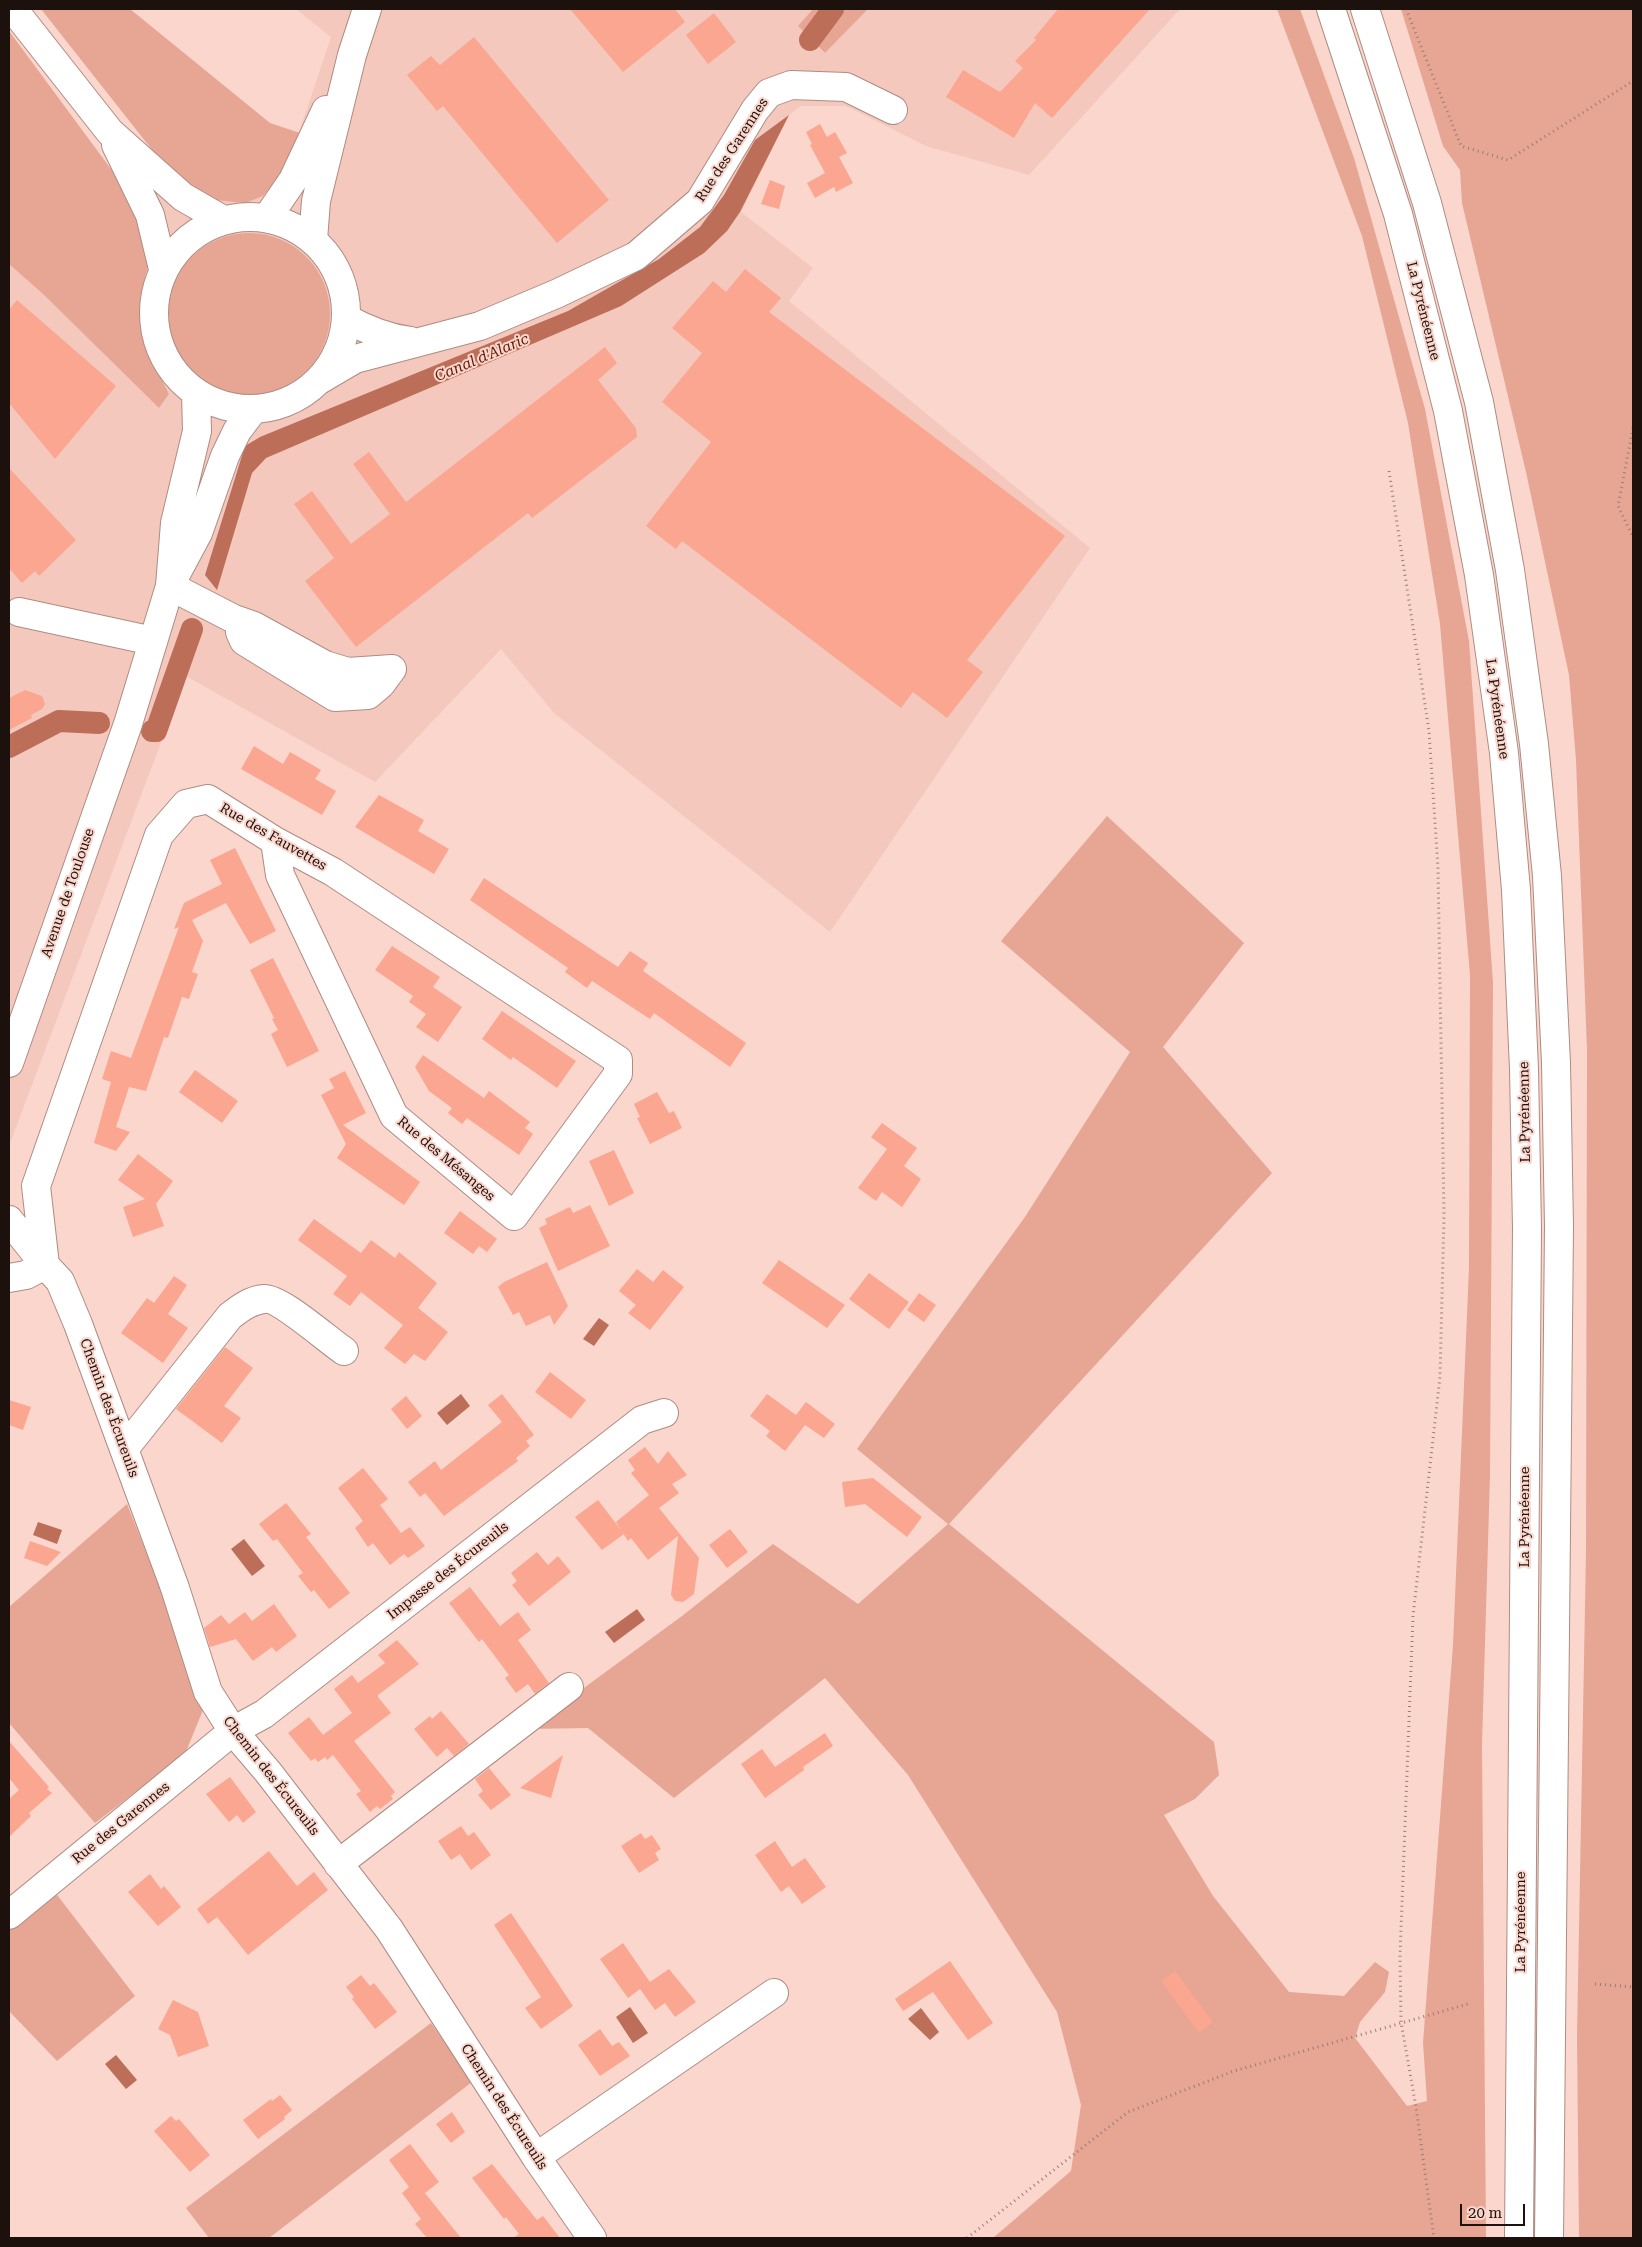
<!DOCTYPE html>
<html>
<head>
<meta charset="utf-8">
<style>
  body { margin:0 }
  #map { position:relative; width:1642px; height:2247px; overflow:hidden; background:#fbd6cc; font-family:"Roboto Serif",serif }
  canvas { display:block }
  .frame { position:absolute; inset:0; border:10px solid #1d110e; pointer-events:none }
  .scale { position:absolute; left:1460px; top:2204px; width:65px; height:22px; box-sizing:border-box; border:2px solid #1d110e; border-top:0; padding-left:6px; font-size:15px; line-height:18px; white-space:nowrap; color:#1d110e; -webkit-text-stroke:4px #fbd6cc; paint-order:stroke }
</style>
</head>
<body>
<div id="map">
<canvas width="1642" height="2247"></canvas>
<div class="frame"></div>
<div class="scale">20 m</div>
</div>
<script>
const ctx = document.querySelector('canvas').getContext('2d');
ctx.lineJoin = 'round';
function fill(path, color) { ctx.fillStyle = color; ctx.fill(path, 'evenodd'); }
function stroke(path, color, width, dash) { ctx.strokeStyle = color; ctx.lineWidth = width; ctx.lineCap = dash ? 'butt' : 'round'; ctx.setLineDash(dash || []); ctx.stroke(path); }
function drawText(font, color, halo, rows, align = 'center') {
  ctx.font = font + ' "Roboto Serif",serif'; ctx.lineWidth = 4; ctx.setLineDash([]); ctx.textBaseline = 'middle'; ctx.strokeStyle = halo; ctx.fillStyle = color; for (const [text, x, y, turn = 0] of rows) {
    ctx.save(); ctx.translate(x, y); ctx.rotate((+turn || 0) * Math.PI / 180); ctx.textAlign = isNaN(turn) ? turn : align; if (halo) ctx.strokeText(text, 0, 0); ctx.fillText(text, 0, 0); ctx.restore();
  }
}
const built = new Path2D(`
  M296,9H813L798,26L825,53L868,9H1180L1029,175L926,146L846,106H801L789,115L741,212L813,268L789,301L1090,548L830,932L554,713L501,649L375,782L186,676L9,1146V264L43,294L159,408L169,394L148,350L140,310L144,280L151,254L123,185L287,168L331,37Z`);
const green = new Path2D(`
  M41,9H130L270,123L300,133L287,168L263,196L245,203L216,200L168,170Z
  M813,9H868L825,53L798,26Z
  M1277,9H1300L1354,158L1425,409L1469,641L1493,983L1490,1475L1482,1744L1486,2238H993L1071,2171L1081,2105L1057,2012L908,1775L825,1678L674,1798L588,1728L528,1729L682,1616L773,1544L858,1604L948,1524L857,1449L1025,1217L1130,1052L1001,941L1107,816L1244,943L1163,1047L1272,1173L949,1524L1214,1742L1219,1775L1195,1799L1164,1815L1213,1896L1289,1992L1344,1996L1375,1962L1389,1972L1385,1992L1360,2022L1355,2038L1407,2106L1427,2101L1423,2043L1453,1645L1469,1267L1470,975L1440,624L1408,423L1362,236Z
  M1401,9H1633V2238H1579L1577,2036L1586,1552L1587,1050L1576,760L1569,675L1526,472L1462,203L1460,170L1443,146Z
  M9,31L122,184C132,200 152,237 150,255C148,274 138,292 140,312C144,344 155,366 169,394L159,408L43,294L9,264Z
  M168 314a81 81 0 1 1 162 0a81 81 0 1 1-162 0Z
  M127,1504L195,1676L203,1710L185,1754L95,1823L9,1723V1607Z
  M54,1891L135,1996L57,2061L9,2011V1927Z
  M431,2023L472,2082L269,2238H209L186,2208Z`);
const water = new Path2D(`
  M789,115L740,212L727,231L704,253L621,306L266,458L252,473L217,590L205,575L245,446L260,437L568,311L659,259L700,227L724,195L755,140Z
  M599,1318L609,1325L594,1346L583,1339Z
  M461,1394L470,1406L447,1425L437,1413Z
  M38,1522L62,1530L57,1544L33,1535Z
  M244,1539L265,1566L252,1576L231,1549Z
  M637,1609L645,1620L614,1643L605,1632Z
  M630,2007L648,2033L633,2043L616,2017Z
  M921,2008L939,2032L930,2040L908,2019Z
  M116,2055L137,2080L126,2089L105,2064Z`);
const canal = new Path2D(`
  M810,40L833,9
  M152,731H156L192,629
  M9,747L59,721L99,723`);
const building = new Path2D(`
  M570,9H675L685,22L623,72Z
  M1058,9H1150L1052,118L1035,103L1014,138L946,97L963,70L1000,92L1023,68L1015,61L1036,40L1034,38Z
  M714,13L736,42L708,64L686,35Z
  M474,37L609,200L557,243L443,106L437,111L407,75L431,56L440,65Z
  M820,124L827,137L835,132L847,153L839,157L853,183L836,192L834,187L815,198L807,183L825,173L810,145L812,144L806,132Z
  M770,180L785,186L779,209L761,204Z
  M745,269L781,298L769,312L1065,536L967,660L983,672L947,718L913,692L901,708L682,541L676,549L646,526L711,442L662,402L702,353L672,328L713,281L726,292Z
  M17,300L116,386L55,459L9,403V310Z
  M605,347L617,363L598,380L636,428L637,437L532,518L528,513L356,647L305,581L334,558L294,504L312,491L351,544L390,514L353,464L369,452L406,502Z
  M9,468L76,540L39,576L35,571L22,583L9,568Z
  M25,690L42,696L45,704L42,709L31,715L32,718L9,730V698Z
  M254,746L283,764L290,752L321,770L315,779L336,791L322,815L241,769Z
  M379,795L424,820L418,831L449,849L434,874L355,827Z
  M235,848L276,931L250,944L226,903L192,920L203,941L192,972L198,974L189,999L182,997L168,1038L164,1037L146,1091L129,1087L116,1127L130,1132L116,1151L94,1143L111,1082L102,1079L111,1051L131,1058L179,927L174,929L184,903L222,884L210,860Z
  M484,878L618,967L630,951L648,963L643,971L746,1043L730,1067L654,1013L650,1019L592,981L587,988L565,972L568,968L470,900Z
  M392,946L440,977L433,987L462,1007L438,1042L416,1027L426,1014L409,1002L413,996L375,970Z
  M273,958L319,1051L287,1067L271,1034L278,1030L272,1019L274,1018L250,970Z
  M502,1011L576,1061L557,1088L513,1057L511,1060L482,1039Z
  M423,1055L484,1098L489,1091L530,1122L525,1128L533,1134L519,1155L467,1118L462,1124L448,1113L452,1108L429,1091L415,1067Z
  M195,1070L238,1101L222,1123L179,1092Z
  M345,1071L366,1113L343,1125L420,1182L404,1205L337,1158L346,1144L321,1095L334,1088L329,1079Z
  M657,1092L669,1113L674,1111L682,1128L650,1144L637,1118L640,1117L634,1104Z
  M882,1123L917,1148L904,1166L921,1179L902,1207L882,1192L876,1201L858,1188L887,1149L871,1137Z
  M614,1150L634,1193L609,1206L589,1161Z
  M138,1154L173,1181L156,1204L164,1226L133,1237L123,1207L145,1199L118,1180Z
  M590,1205L610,1246L558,1271L539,1228L547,1224L545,1219L570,1207L573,1213Z
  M460,1211L497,1239L487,1252L479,1246L473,1254L444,1233Z
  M314,1219L361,1253L371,1240L395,1258L399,1252L437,1283L418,1308L448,1332L425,1361L414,1354L405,1364L384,1348L403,1325L361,1292L350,1306L333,1294L347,1276L298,1240Z
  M779,1260L845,1305L827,1328L762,1283Z
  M547,1262L568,1306L554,1325L550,1315L526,1326L519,1312L513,1315L498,1287L504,1282Z
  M637,1269L653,1282L663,1270L684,1287L650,1330L628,1313L636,1305L619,1291Z
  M869,1273L909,1302L889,1329L849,1299Z
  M174,1276L187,1285L168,1314L188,1328L163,1363L121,1333L147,1298L154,1303Z
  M919,1293L936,1305L924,1322L907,1310Z
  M225,1347L253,1368L224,1406L241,1418L222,1443L176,1409Z
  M550,1372L586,1400L571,1419L535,1392Z
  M502,1394L534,1435L526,1441L530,1446L516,1458L518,1461L444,1516L425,1493L420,1497L408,1482L435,1461L441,1470L502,1422L488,1405Z
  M767,1394L796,1415L806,1402L835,1424L824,1438L805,1425L785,1451L766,1436L770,1431L750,1416Z
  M406,1396L422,1416L407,1429L391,1409Z
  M9,1400L31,1407L23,1430L9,1425Z
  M645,1447L658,1464L668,1451L687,1475L672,1484L679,1493L659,1508L699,1558L694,1594L683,1602L675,1601L671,1595L678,1536L648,1560L631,1538L628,1541L616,1522L649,1495L631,1473L635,1470L628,1460Z
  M363,1468L388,1499L380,1505L401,1533L410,1527L425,1546L408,1558L404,1554L390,1565L373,1543L368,1547L355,1528L363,1521L338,1488Z
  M873,1478L922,1517L907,1537L865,1504L845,1507L842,1482Z
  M598,1500L624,1534L602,1550L575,1517Z
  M286,1503L311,1534L306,1537L350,1593L329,1609L314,1590L311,1592L298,1576L303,1573L277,1539L273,1541L259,1524Z
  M730,1529L748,1552L727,1568L709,1545Z
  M30,1541L61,1552L47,1566L24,1558Z
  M537,1552L548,1565L558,1556L571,1572L529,1606L512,1585L517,1581L511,1573Z
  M470,1587L500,1626L518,1612L531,1630L518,1640L549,1683L535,1694L528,1684L516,1693L505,1678L509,1675L482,1639L479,1642L449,1603Z
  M274,1604L297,1636L276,1652L272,1647L253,1661L236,1639L210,1647L204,1628L221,1615L229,1624L245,1612L252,1621Z
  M397,1640L419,1664L378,1695V1697L391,1713L354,1741L395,1792L391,1796L393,1799L380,1809L377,1806L370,1812L356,1794L361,1791L333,1755L327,1760L325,1757L318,1762L315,1758L311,1761L288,1733L309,1717L323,1735L352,1713L334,1689L352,1675L358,1683L385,1663L378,1655Z
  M441,1711L469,1744L454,1756L447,1748L437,1757L414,1729L430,1716L432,1719Z
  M825,1733L833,1746L803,1767L804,1770L765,1798L741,1764L762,1749L775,1767Z
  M9,1741L49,1787L47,1789L52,1793L29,1813L31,1816L9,1837V1799L19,1790L9,1778Z
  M563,1755L551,1798L520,1788Z
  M489,1768L511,1795L491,1810L478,1795L483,1791L475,1779Z
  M230,1777L256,1812L243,1823L237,1815L229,1822L206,1794Z
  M461,1826L468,1836L474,1832L491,1855L471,1870L460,1854L451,1860L438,1841Z
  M641,1833L645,1839L652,1835L661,1849L655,1853L659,1860L639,1873L621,1846Z
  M775,1841L792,1867L805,1858L826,1887L802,1904L789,1886L781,1892L755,1855Z
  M269,1851L297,1886L314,1872L328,1890L248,1955L217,1917L208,1924L197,1909Z
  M150,1874L161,1889L164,1886L181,1907L158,1926L128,1892Z
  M511,1913L573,2006L541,2029L525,2008L541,1997L494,1925Z
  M623,1943L650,1982L669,1969L696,2002L675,2017L665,2003L655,2010L640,1989L628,1998L600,1959Z
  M950,1961L993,2023L968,2040L933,1992L903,2011L895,1999Z
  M1175,1971L1213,2022L1199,2033L1161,1981Z
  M361,1975L370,1986L374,1983L397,2012L375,2029L352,1999L354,1997L346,1987Z
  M173,2000L198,2012L209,2046L178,2057L170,2035L158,2029Z
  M600,2029L612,2046L619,2042L630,2056L600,2076L578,2045Z
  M280,2095L292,2110L284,2117L285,2119L258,2139L243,2120L271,2099L272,2101Z
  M452,2112L465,2132L451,2143L436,2124Z
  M171,2116L176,2121L179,2119L210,2155L190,2172L154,2131Z
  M410,2144L439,2182L425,2193L461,2238H427L415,2224L421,2219L402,2193L409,2187L389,2160Z
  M492,2164L537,2220L543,2216L560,2238H513L519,2234L506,2217L504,2219L472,2178Z`);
const path = new Path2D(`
  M1406,9L1461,146L1508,160L1633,81
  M1633,428L1618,506L1633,537
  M1389,471L1429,731L1438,868L1444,1216L1440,1377L1413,1616L1400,1956L1401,2022L1416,2107L1434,2238
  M1595,1984L1633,1987
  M967,2238L1128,2112L1234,2071L1468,2004`);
const minor = new Path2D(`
  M347,319C367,330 386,338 410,341
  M321,379L355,359L480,326L556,294L636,256L700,201L755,110L769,93L791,85L846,87L893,110
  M170,586L234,619L254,626L325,665L348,672L392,669
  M19,612L153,641
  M240,632L244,641L335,697L368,695L381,684L392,669
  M275,841L280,875L394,1116L514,1216L618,1074V1060L333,872L275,841L208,799L186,804L159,835L36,1186L45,1265L60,1281L78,1324L175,1588L208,1692L233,1731L268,1772L389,1929L536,2157L592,2238
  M9,1220L45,1265L26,1275L9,1278
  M125,1448L230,1316C240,1308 251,1300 264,1299C279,1297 329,1341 344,1351
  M338,1864L569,1687
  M9,1915L233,1731L264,1714L642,1420L664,1413
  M536,2157L774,1993`);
const major = new Path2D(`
  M13,9L110,132L183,197L223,220
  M116,145L150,215L163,269
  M154 313a96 96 0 1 1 192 0a96 96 0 1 1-192 0Z
  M267,218L293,180L326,110
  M313,240L316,201L352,55L367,9
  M175,576L198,533L225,456L237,431L253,410
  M9,1063L128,724L170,586L175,523L197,431L196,393`);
const highway = new Path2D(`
  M1331,9L1398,214L1448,411L1479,575L1504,753L1516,890L1524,1069L1527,1229L1519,2238
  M1365,9L1427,203L1479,402L1510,570L1534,744L1547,876L1556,1063L1559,1226L1549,2238`);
const streetNames = [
  ["Rue des Garennes",732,150,-57],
  ["La Pyrénéenne",1423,311,76],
  ["La Pyrénéenne",1497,709,82],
  ["Rue des Fauvettes",273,837,30],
  ["Avenue de Toulouse",68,893,-71],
  ["La Pyrénéenne",1525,1112,-91],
  ["Rue des Mésanges",446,1159,40],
  ["Chemin des Écureuils",109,1408,70],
  ["La Pyrénéenne",1525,1517,-90],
  ["Impasse des Écureuils",448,1571,-38],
  ["Chemin des Écureuils",271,1776,52],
  ["Rue des Garennes",121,1823,-39],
  ["La Pyrénéenne",1521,1922,-90],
  ["Chemin des Écureuils",504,2107,57]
];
const waterNames = [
  ["Canal d'Alaric",482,358,-23]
];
fill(built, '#f4c8bc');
fill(green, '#e7a594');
fill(water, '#bd6e59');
stroke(canal, '#bd6e59', 22);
fill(building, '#fba690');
stroke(minor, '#ae8c83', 30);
stroke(major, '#ae8c83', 30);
stroke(highway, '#ae8c83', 30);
stroke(path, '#977e77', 3, [1, 4]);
stroke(minor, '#fff', 28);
stroke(major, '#fff', 28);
stroke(highway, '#fff', 28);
drawText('14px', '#1d110e', '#fbd6cc', streetNames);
drawText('italic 15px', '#641b07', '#fbd6cc', waterNames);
</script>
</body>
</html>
